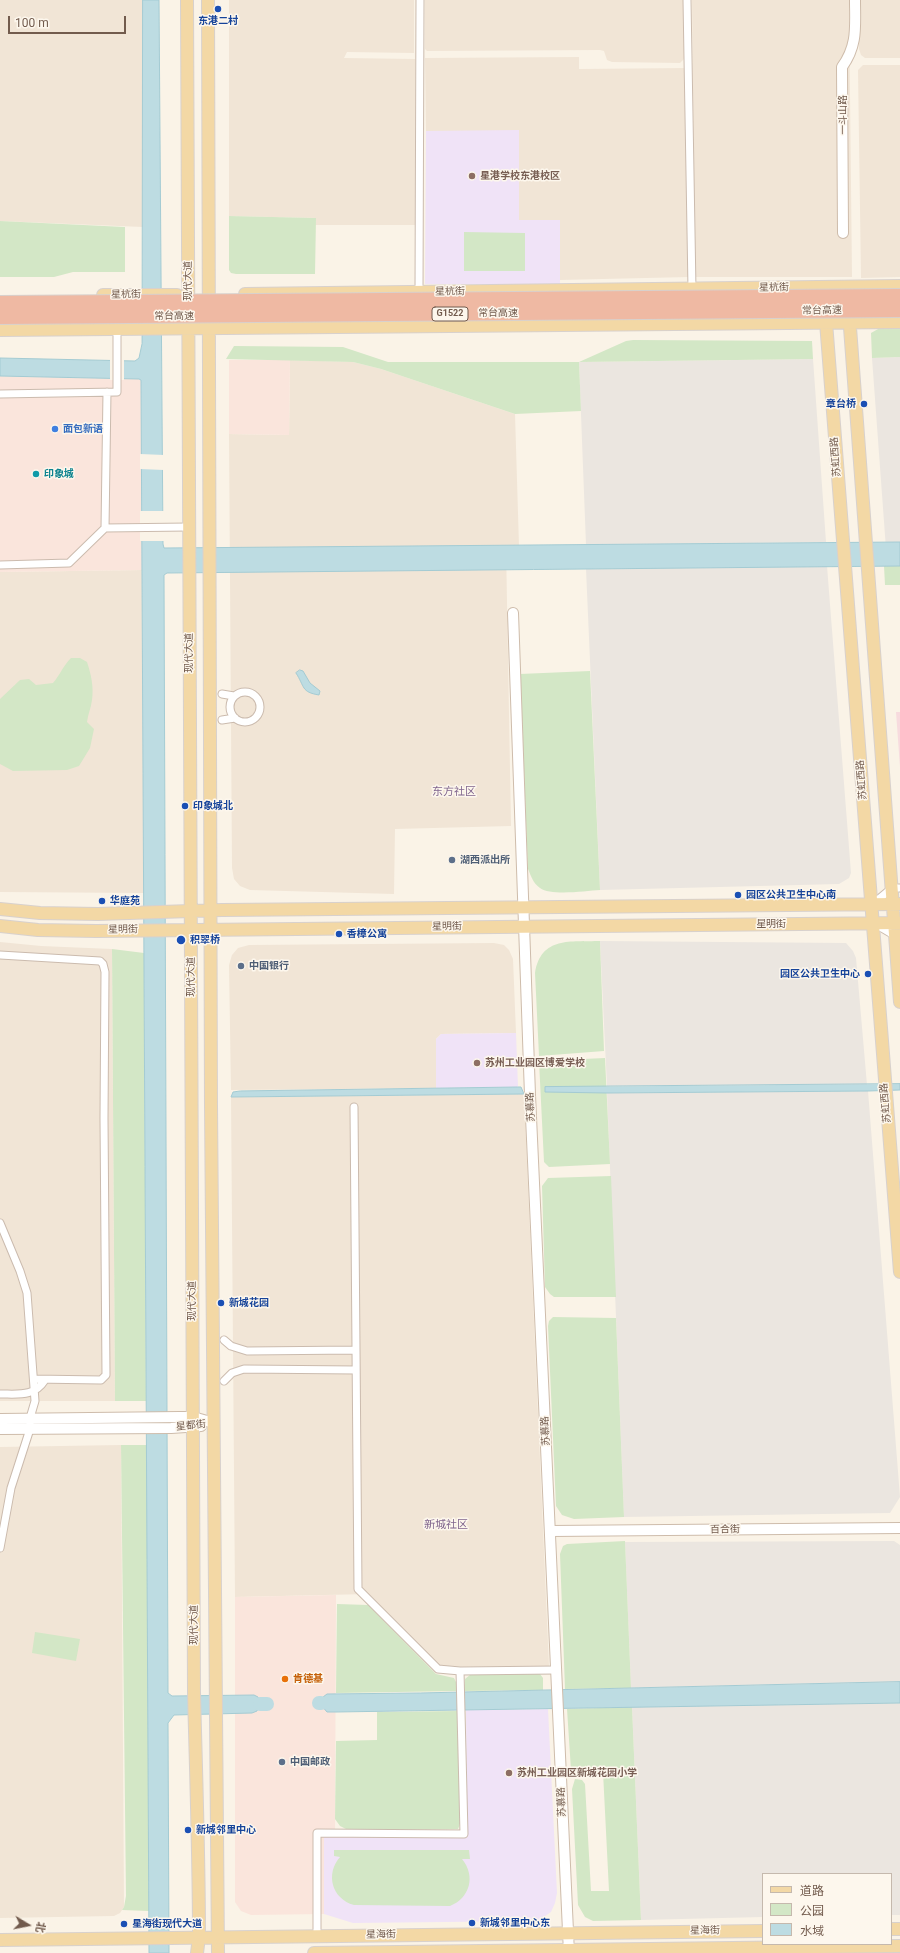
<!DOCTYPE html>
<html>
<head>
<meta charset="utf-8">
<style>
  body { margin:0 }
  #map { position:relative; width:900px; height:1953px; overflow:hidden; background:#faf3e7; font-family:Roboto,"Noto Sans SC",sans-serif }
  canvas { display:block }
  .legend { position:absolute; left:762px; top:1873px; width:130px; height:72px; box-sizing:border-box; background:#fdf7ed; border:1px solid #c5b9ad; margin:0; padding:5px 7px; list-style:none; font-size:12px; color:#725b4d }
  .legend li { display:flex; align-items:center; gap:8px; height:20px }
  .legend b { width:20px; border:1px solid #c5b9ad }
  .north { position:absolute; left:8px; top:1905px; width:40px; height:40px; -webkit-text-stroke:3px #fdf7ed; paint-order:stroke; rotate:100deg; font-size:11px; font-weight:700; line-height:16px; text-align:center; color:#725b4d }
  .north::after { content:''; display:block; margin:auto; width:14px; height:18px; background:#725b4d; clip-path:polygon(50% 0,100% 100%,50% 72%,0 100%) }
  .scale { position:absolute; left:8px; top:16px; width:118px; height:18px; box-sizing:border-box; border:2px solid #725b4d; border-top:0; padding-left:5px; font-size:12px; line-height:14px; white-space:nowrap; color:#725b4d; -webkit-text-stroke:3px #fdf7ed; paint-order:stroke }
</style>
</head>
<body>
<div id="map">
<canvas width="900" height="1953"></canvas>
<ul class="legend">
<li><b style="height:5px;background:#f3d8a5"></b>道路</li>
<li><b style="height:11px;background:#d3e7c6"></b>公园</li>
<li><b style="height:11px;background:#bddce2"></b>水域</li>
</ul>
<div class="north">北</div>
<div class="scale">100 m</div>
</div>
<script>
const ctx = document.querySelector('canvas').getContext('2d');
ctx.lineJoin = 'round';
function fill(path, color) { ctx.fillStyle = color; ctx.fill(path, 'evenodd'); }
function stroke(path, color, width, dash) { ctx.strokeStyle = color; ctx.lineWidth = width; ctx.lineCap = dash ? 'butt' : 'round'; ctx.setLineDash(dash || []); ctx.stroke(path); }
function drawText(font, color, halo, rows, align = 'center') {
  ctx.font = font + ' Roboto,"Noto Sans SC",sans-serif'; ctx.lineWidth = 3; ctx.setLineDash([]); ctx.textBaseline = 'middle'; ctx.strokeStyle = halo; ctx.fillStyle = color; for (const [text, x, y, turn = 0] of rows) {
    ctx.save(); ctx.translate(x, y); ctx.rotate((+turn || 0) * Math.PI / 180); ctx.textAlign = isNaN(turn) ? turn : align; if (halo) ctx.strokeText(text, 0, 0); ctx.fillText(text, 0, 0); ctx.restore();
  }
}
const residential = new Path2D(`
  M0,0H143V227L0,221Z
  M229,0H414V53L347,52L344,58L415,59V225H315L316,218L229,216Z
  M425,0H684V59L680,63L612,62L607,60L604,51L600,50L427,51L425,49Z
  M692,0H849L852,277H695Z
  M859,0H900V58H865L861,55L859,49Z
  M579,57V69L687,68L689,277L560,280V221H519V131H426L425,58Z
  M863,65H900V277L861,278L858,70Z
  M290,360L353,362L381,369L515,414L519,546H506L511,826L395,829L394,894L250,890L240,886L234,879L232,868L229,434L289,435Z
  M142,570L144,893L0,892V572Z
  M0,942L41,946L112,949L115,1401H0Z
  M494,943L504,945L509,950L513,959L516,1033L441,1034L436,1039V1088L231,1090L229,965L232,955L238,948L249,945Z
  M524,1094L549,1666L441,1667L369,1594L235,1597L231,1097Z
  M121,1445L124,1907L120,1913L114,1916L0,1918V1447Z`);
const commercial = new Path2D(`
  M229,360H290L289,435L229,434Z
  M0,376L139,379L141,380L142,570L0,572Z
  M336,1595L335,1836H324V1914L251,1915L241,1911L235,1902V1597Z`);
const industrial = new Path2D(`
  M900,357V549H886L872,358Z
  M813,359L826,542L586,545L579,362Z
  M827,566L851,873L849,878L839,884L600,890L586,569Z
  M600,941L846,943L853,951L856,958L867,1085L607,1086Z
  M868,1091L900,1497L890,1513L624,1517L607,1093Z
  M894,1541L900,1545V1682L631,1688L625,1542Z
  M900,1703V1915H891V1874H763V1917L641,1920L632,1707Z`);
const education = new Path2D(`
  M519,130V220H560V284H425L426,131Z
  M516,1033L518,1087L436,1088V1039L441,1034Z
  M548,1709L557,1893L555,1903L551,1912L538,1921L353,1923L324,1914V1836L467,1838L466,1710Z`);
const medical = new Path2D(`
  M896,712H900V767Z`);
const green = new Path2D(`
  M229,216L316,218L315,274H236L231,273L229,270Z
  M0,221L125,227V272H73L54,277H0Z
  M464,232L525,233V271H464Z
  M878,329H900V357L872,358L871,333Z
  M633,340L812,341L813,359L579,362L581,411L515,414L381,369L353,362L226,359L234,346L343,347L388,362H579L626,341Z
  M884,566H900V585H885Z
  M71,658H80L87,662C91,674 94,687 92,700C91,708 88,714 87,722L94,729L90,748L79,766L67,770L13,771L0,764V699L20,680L29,679L36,685L53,683C60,675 63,666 71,658Z
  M590,671L600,890C585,891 551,896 540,888C533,883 531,876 528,869L520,674Z
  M600,941L604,1051L539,1056L535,973C541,936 571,942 600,941Z
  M112,949L144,953L146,1401H115Z
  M605,1058L610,1164L549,1167L544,1162L539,1061Z
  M611,1176L616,1297H554L550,1294L545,1287L542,1186L548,1178Z
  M553,1317L616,1318L624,1517L574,1519L562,1515L556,1506L548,1326L549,1321Z
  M121,1445H147L149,1911L122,1910L124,1907L126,1896Z
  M625,1541L631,1688L565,1689L560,1554L563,1546L567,1544Z
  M337,1604L368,1605L436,1674L454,1678L457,1684V1691L336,1693Z
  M35,1632L80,1639L76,1661L32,1653Z
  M471,1674H540L543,1678V1690L464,1691L465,1679Z
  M632,1707L641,1920L593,1921L585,1917L578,1905L572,1789L575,1779L582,1780L585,1784L591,1891H609L603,1772L577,1773L571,1770L567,1709Z
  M458,1711L460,1824L458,1829L348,1830L340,1826L335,1819L336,1741L377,1740V1712Z
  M334,1850H469L470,1859H462C476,1876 470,1898 450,1906L354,1905C332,1899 325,1874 340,1857L334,1856Z`);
const water = new Path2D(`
  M143,0H159L163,544L164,548L900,542V566L167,573L164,575L168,1693L172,1696L254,1695L258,1697L260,1704L257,1711L252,1713L174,1715L168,1723L169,1953H149L141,380L139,379L0,376V358L135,361L139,358L142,344Z
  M300,670L303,671L310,683L320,691L319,695C301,692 305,687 296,673Z
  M900,1084V1090L868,1091L607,1093L545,1092V1087Z
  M518,1087H521L524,1094L231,1097L233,1092L240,1091Z
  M900,1682V1703L336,1712H327L321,1705L323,1697L327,1694L420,1693Z`);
const pier = new Path2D(`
  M110,358H124V380H110Z
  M140,454L164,455V470L140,469Z
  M140,511H164L165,541H140Z`);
const river = new Path2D(`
  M319,1703H321
  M260,1704H267`);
const street = new Path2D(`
  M687,0L692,289
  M419,292L420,0
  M0,394L117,392V329
  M105,528L188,527
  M0,565L69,563L105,528L107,392
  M230 707a15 15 0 1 1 30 0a15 15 0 1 1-30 0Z
  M222,694L234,696
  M222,720L235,718
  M874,903L892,888H900
  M875,924L897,937
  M0,955L100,961L103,964L105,972L104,1118L106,1375L101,1380L34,1379
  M354,1107L358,1589L438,1669L460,1671L556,1670
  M0,1223L20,1271L27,1293L35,1401L30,1418V1429L11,1488L0,1548
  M224,1340L231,1346L247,1351L356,1350
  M224,1381L232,1373L244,1369L356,1370
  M0,1394C19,1394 34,1397 45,1380
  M317,1936V1833L464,1834L460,1671`);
const secondary = new Path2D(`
  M843,233L842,67C858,45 855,26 855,0
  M513,613L530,1095L569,1953
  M0,1419L180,1417H193L214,1423
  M0,1429L171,1428L201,1426
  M551,1531L900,1528`);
const primary = new Path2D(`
  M187,0L194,1692C196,1774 199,1855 199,1937L197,1953
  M208,0L211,1105L218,1953
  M825,287L826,322L900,1272
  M245,294L900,286
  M103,295H177
  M849,314L900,1002
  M0,330L900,322
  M0,909L40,913L98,914L222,910L900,904
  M0,926L38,930L96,931L900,923
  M891,1929H900
  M0,1940L763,1931
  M314,1953L900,1946`);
const highwayBridge = new Path2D(`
  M0,303L900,296
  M0,317L900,310`);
const markers = [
  [218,9,4,"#1a4fb4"],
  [472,176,4,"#8d6e63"],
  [864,404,4,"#1a4fb4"],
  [55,429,4,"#3f7fe0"],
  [36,474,4,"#0f9aa8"],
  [185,806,4,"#1a4fb4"],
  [452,860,4,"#5c6f8a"],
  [738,895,4,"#1a4fb4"],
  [102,901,4,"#1a4fb4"],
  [339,934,4,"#1a4fb4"],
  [181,940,5,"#1a4fb4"],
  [241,966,4,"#5c6f8a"],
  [868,974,4,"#1a4fb4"],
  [477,1063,4,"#8d6e63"],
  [221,1303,4,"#1a4fb4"],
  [285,1679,4,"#e8710a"],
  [282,1762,4,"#5c6f8a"],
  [509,1773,4,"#8d6e63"],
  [188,1830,4,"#1a4fb4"],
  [472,1923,4,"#1a4fb4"],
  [124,1924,4,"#1a4fb4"]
];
const shields = [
  [450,314,36]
];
const shieldNames = [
  ["G1522",450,314]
];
const transitNames = [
  ["东港二村",218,21,"center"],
  ["章台桥",856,404,"right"],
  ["印象城北",193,806],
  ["园区公共卫生中心南",746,895],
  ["华庭苑",110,901],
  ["香樟公寓",347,934],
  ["积翠桥",190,940],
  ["园区公共卫生中心",860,974,"right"],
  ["新城花园",229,1303],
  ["新城邻里中心",196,1830],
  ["新城邻里中心东",480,1923],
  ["星海街现代大道",132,1924]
];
const streetNames = [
  ["一斗山路",843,115,-90],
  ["现代大道",188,281,-90],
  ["星杭街",774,288,-1],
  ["星杭街",450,292,-1],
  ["星杭街",126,295,-1],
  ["常台高速",822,311,-1],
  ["常台高速",498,313],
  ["常台高速",174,316],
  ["苏虹西路",836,457,-94],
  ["现代大道",189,653,-90],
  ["苏虹西路",862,780,-94],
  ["星明街",771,924],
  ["星明街",447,927,-1],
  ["星明街",123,930,-1],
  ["现代大道",191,977,-90],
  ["苏虹西路",886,1103,-95],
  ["苏慕路",531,1107,-93],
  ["现代大道",192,1301,-90],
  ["星都街",191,1426,-6],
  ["苏慕路",546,1431,-93],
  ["百合街",725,1530,-1],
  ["现代大道",194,1625,-90],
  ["苏慕路",562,1802,-92],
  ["星海街",705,1931,-1],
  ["星海街",381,1935,-1]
];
const educationNames = [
  ["星港学校东港校区",480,176],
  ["苏州工业园区博爱学校",485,1063],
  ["苏州工业园区新城花园小学",517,1773]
];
const shopNames = [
  ["面包新语",63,429]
];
const cultureNames = [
  ["印象城",44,474]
];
const serviceNames = [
  ["湖西派出所",460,860],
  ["中国银行",249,966],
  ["中国邮政",290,1762]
];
const foodNames = [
  ["肯德基",293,1679]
];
const neighbourhoodNames = [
  ["东方社区",454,792],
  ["新城社区",446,1525]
];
fill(residential, '#f1e5d6');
fill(commercial, '#fae5dc');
fill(industrial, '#ebe6e0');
fill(education, '#f0e3f7');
fill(medical, '#f7dbde');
fill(green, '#d3e7c6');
fill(water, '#bddce2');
stroke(water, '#a4cbd3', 1);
fill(pier, '#faf3e7');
stroke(river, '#bddce2', 14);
stroke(street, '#cbbbae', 9);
stroke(secondary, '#cebcab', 12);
stroke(primary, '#d8d1cd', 14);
stroke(street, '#fff', 7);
stroke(secondary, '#fff', 10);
stroke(primary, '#f3d8a5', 12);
stroke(highwayBridge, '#d8d1cd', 16, []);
stroke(highwayBridge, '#efb9a3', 14);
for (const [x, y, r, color] of markers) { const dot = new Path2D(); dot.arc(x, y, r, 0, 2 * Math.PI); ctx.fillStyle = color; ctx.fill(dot); stroke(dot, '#fdf7ed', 1.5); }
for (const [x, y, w] of shields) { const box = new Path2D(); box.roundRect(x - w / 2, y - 7, w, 14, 3); ctx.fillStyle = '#fdf7ed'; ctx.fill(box); stroke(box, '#725b4d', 1); }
drawText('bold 9px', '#725b4d', null, shieldNames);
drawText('bold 10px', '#164399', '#fdf7ed', transitNames, 'left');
drawText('10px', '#725b4d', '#fdf7ed', streetNames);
drawText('bold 10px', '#785e54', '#fdf7ed', educationNames, 'left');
drawText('bold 10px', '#366cbe', '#fdf7ed', shopNames, 'left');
drawText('bold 10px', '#0d838f', '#fdf7ed', cultureNames, 'left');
drawText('bold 10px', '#4e5e75', '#fdf7ed', serviceNames, 'left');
drawText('bold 10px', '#c56008', '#fdf7ed', foodNames, 'left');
drawText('11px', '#81668e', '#fdf7ed', neighbourhoodNames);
</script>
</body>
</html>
